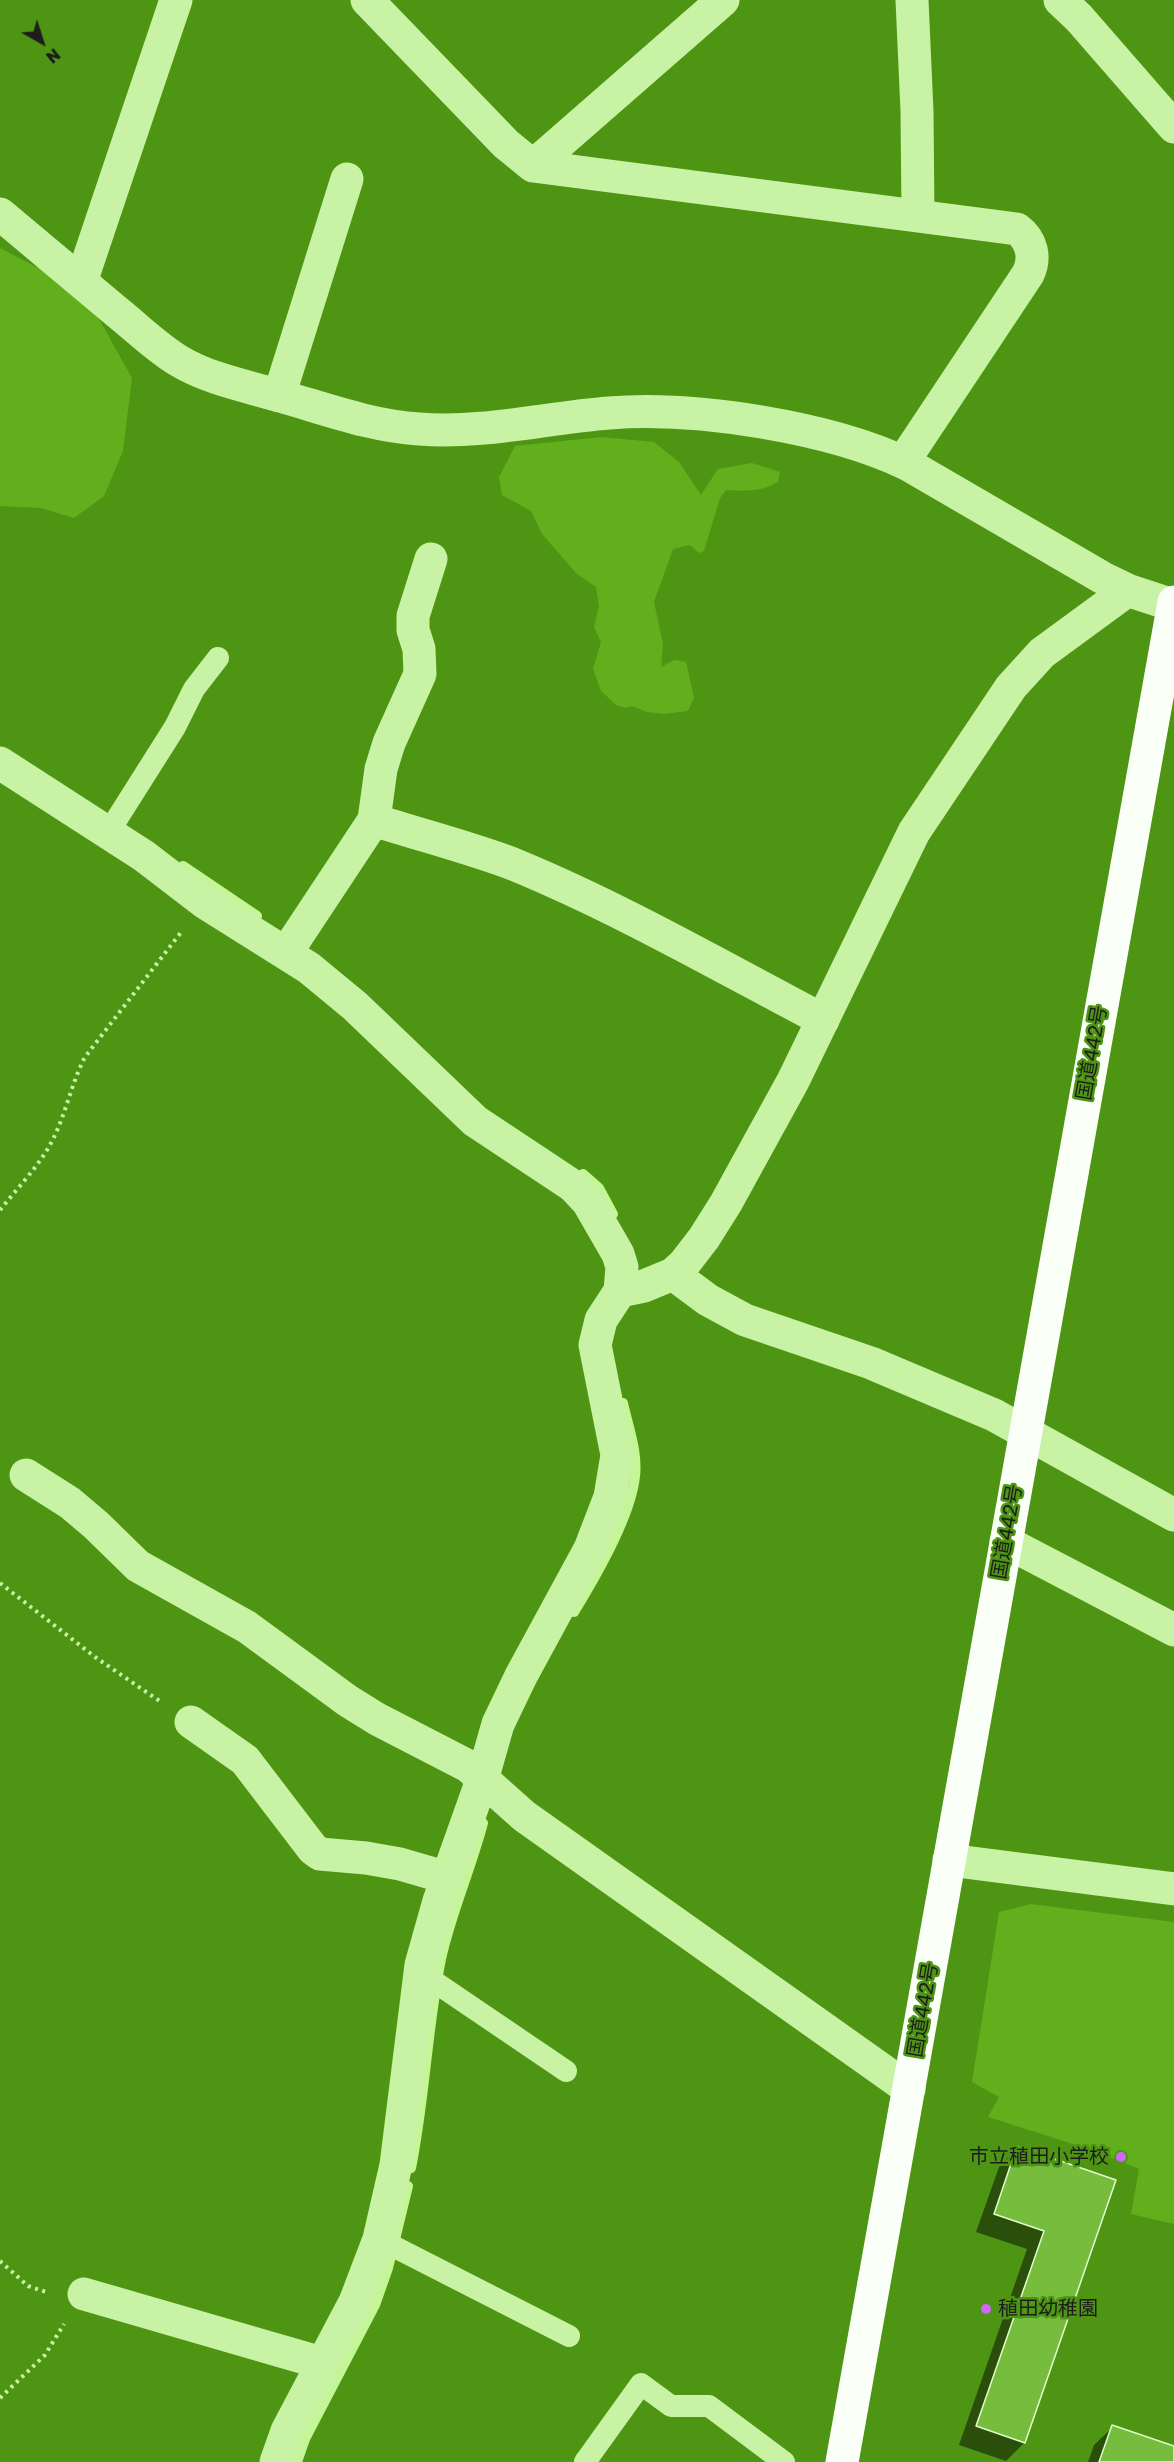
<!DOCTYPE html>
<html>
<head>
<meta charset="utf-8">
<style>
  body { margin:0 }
  #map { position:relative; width:1174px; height:2462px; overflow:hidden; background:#4e9514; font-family:"Golos Text",sans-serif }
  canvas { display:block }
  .north { position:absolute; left:12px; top:12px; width:60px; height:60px; -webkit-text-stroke:4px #4e9514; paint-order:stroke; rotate:141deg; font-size:16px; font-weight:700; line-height:24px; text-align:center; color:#1d1d1d }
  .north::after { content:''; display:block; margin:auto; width:21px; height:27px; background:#1d1d1d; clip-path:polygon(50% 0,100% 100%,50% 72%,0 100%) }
</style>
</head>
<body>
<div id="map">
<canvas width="1174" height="2462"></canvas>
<div class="north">N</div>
</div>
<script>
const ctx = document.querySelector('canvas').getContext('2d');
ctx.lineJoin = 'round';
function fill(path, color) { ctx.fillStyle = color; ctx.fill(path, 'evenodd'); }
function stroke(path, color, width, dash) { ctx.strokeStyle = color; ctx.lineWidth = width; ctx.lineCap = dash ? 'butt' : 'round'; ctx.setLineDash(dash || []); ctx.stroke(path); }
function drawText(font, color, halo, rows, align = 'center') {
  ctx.font = font + ' "Golos Text","Noto Sans JP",sans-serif'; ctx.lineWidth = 5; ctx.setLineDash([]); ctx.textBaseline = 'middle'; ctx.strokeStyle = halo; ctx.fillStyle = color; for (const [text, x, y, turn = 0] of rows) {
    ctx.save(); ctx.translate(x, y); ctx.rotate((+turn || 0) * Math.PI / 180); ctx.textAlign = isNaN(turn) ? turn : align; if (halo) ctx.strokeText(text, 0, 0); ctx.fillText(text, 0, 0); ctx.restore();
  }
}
const green = new Path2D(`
  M0,248L42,270L98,317L132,378L123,451L104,496L74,518L41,508L0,506Z
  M601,437L654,442L679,462L701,495L718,469L752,463L780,472L778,482C761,492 745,491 726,490L720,498L704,551L699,553L690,545L673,549L654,602L663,644L661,667L674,660L686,662L694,698L688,711L664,714L647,712L632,706L625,708L616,705L601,691L593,669L601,642L594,627L599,606L596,587L576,573L542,534L531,511L502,495L499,477L515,446Z
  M1031,1904L1174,1922V2224L1131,2214L1139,2169L1095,2151L988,2117L999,2097L972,2082L999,1912Z`);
const shadow = new Path2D(`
  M1017,2148L1114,2181L1024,2443L1006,2461L959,2445L1027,2249L976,2232L999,2167Z
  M1113,2427L1174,2448V2462H1088L1094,2445Z`);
const stream = new Path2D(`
  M183,866L257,916
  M583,1174L599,1188L613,1214
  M574,1612C595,1578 631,1516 635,1476C638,1452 628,1426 623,1403
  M411,2168C425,2099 427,2028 441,1959C451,1913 471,1869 483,1823
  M297,2462L305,2439L375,2305L388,2268L408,2186`);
const building = new Path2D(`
  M1017,2146L1116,2180L1025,2443L976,2426L1044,2231L994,2214Z
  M1112,2425L1174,2446V2462H1099Z`);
const path = new Path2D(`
  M0,1210C19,1186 43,1162 55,1135C67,1109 72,1082 85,1057L182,931
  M0,1583L95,1657L161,1702
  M0,2261L28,2286L49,2293
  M0,2398L45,2355L64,2324`);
const service = new Path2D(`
  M108,833L175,727L194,689L218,658
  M420,1972L566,2071
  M379,2239L569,2336
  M585,2462L641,2384L671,2406H709L784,2462`);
const minor = new Path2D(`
  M367,0L506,144L533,166L1017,229C1032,240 1036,258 1028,274L903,462
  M912,0L917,111L918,216
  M1060,0L1079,18L1174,127
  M533,166L723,0
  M0,214C39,247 78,279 117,312C137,328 156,347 179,361C209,379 246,386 280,396C326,409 371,426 419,429C483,434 545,418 609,413C696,406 829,427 907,464L1103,578L1130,591L1173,605
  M81,282L176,0
  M279,396L347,179
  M0,763L144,856L204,902L309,968L355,1006L475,1121L573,1186L588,1202L618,1254L622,1267L620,1291L601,1320L595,1345L617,1455L610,1497L590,1549L521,1676L498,1724L482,1780L439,1901L421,1965L396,2165L379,2239L355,2302L287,2431L276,2462
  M374,820C420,835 468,847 513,864C618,907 722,967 823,1020
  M286,953L374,820L381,769L389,743L420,674L419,649L413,630V616L431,559
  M673,1274L708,1300L745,1320L871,1363L994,1415L1174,1515
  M620,1291L644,1286L673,1274L684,1264L704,1238L726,1203L793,1081L914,832L1011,687L1042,653L1128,590
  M26,1475L70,1503L96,1525L138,1566L247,1627L348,1701L377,1719L468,1766L524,1816L909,2089
  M1006,1542L1174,1630
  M191,1722L245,1760L313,1849L320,1854L366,1858L400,1864L448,1878
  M949,1860L1174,1889
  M84,2294L322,2363`);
const trunk = new Path2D(`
  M842,2462L1174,602`);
const markers = [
  [1121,2157,6,"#d065ff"],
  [986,2309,6,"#d065ff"]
];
const streetNames = [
  ["国道442号",1092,1053,-80],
  ["国道442号",1007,1532,-80],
  ["国道442号",923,2010,-80]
];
const poiNames = [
  ["市立稙田小学校",1109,2157],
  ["稙田幼稚園",998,2309,"left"]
];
fill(green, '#61af1c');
fill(shadow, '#0007');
stroke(stream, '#c4f596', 10);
fill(building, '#77bd3d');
stroke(building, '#e2fccb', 1.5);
stroke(path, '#c8f2a4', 4, [3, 4.5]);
stroke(service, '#c8f2a4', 22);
stroke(minor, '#c8f2a4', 33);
stroke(trunk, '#fafff7', 33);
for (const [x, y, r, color] of markers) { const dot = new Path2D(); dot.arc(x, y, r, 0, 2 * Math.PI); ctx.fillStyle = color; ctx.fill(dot); stroke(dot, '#4e9514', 2); }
drawText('20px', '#1d1d1d', '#4e9514', streetNames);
drawText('20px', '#1d1d1d', '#4e9514', poiNames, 'right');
</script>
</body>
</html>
